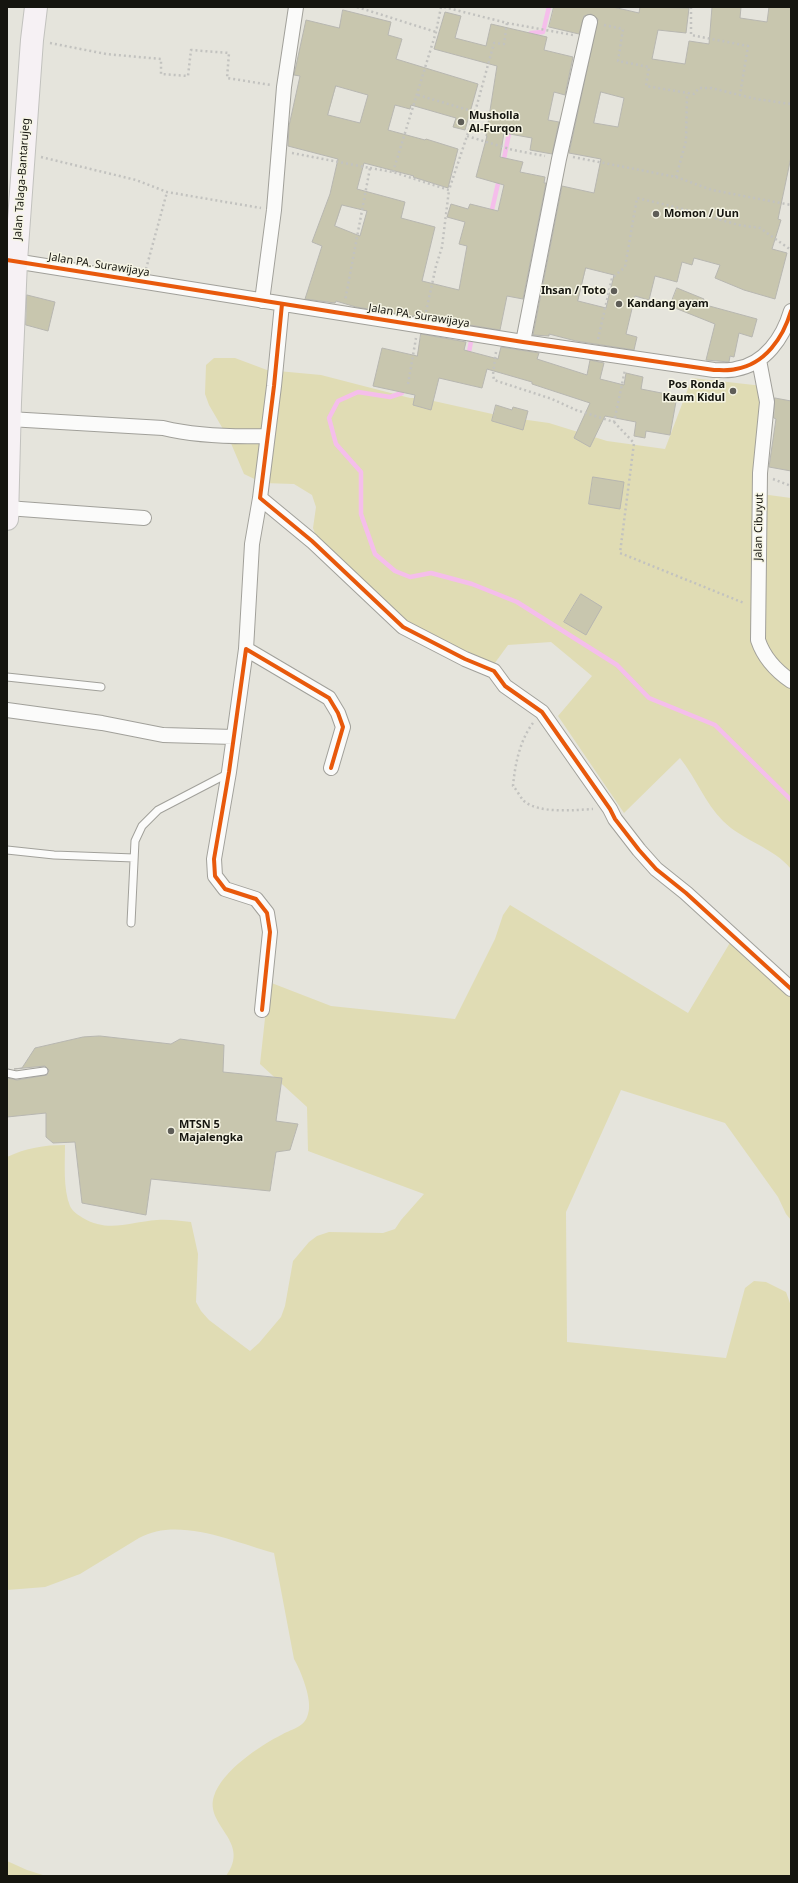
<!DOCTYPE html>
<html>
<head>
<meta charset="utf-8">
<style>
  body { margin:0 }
  #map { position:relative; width:798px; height:1883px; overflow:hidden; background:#e5e4dc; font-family:"Noto Sans",sans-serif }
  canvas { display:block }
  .frame { position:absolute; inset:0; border:8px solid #15150f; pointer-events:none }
</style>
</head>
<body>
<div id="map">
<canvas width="798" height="1883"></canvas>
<div class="frame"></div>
</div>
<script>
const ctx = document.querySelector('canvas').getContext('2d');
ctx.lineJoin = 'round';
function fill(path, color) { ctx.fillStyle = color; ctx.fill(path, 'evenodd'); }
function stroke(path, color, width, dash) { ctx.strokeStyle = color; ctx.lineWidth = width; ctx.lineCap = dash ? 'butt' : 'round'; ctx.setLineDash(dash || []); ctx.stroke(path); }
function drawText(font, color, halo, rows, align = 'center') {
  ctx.font = font + ' "Noto Sans",sans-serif'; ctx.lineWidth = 3; ctx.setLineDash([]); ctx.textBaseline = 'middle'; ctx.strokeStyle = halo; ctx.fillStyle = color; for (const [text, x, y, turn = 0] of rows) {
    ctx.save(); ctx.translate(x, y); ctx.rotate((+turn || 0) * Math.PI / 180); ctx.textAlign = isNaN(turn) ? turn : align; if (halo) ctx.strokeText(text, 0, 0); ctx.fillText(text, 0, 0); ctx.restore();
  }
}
const green = new Path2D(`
  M214,358H235L267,370L321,375L410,398H420L506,417L549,423L607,441L665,449L692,378L763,386L754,493L791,498V869C773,847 743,841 723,821C705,803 696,778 680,758L624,813L558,716L592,676L551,642L508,645L489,671L408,629L317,539L313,528L316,507L312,495L294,484L263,483L244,474L230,441L209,405L205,394L206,365Z
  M510,905L688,1013L734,936L791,993V1220L786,1214L778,1197L725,1123L621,1090L566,1212L567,1342L726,1358L745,1288L754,1281L766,1282L786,1292L791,1306V1876H226C252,1841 204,1826 214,1796C222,1771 259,1746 283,1734C292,1729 305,1727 308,1714C313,1701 301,1671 294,1659L274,1553C234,1542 178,1516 139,1538L80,1574L45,1587L7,1590V1157C26,1148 44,1145 65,1145C65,1163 63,1189 70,1206C72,1211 78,1215 83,1218C108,1233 130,1222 157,1220C168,1219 180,1221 191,1222L198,1254L196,1302L201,1311L209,1320L250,1351L259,1343L281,1317L285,1306L293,1261L309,1242L317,1236L329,1232L383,1233L395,1229L401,1220L424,1194L308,1151L307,1107L260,1064L269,982L331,1006L455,1019L495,939L503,915Z
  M7,1861L27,1870L46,1876H7Z`);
const stream = new Path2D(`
  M528,39L531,33L543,32L549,7
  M503,164L510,128
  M491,214L499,179
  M465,354L469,352L475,320
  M403,388L402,393L390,397L358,392L338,401L329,418L336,444L361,472V514L375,554L395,571L410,577L431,573L472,584L517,602L617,665L649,698L715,725L791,800`);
const building = new Path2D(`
  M554,7H613L639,13L640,7L689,8L686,33L658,30L652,59L685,64L689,41L709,44L712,7H741L740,18L767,22L769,7H791V157L778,219L781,220L772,249L787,253L775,299L744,290L715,278L720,265L694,258L692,265L682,262L677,282L655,276L649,300L635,296L626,334L637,337L634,350L576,341L549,334V336L533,335L562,186L594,193L601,159L569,153L598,19L591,14L584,16L579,34L549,27ZM601,92L624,98L618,127L594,123ZM586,268L614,275L606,308L578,301Z
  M343,10L391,22L388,35L402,39L396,59L478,84L465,130L453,127L456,118L411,105L410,109L395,105L388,130L425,140L426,139L458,149L448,188L413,177L414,176L364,163L357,189L405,202L401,218L435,227L422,281L459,290L467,246L459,244L465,222L447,217L451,204L468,209L470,204L498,211L504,185L476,177L487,136H486L497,66L434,49L445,12L461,16L455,38L486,46L491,24L547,37L544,50L573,57L565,95L554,92L548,120L559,122L552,154L530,150L532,138L504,133L500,157L523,162L520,172L545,177L544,183H546L523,299L507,296L500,330L356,307L336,301L335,303L305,299L322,246L312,242L330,194L338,159L288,146L289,126L300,76L294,75L306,20L339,28ZM336,86L368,95L360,123L328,115ZM342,205L367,211L360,236L335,226Z
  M677,288L704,299L702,304L757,319L752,337L739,333L734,357L730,356L729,362L706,360L715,324L670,306Z
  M27,295L55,302L48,331L26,325Z
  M421,334L466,342L464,350L498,359L501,347L539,353L537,359L587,375L590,360L604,363L600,379L624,385L626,373L643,377L641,389L677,396L670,435L646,431L645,438L634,436L636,422L605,416L590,447L574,438L590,403L532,384V382L487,369L482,388L439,378L431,410L413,405L415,395L373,386L382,348L417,356Z
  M775,398L791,401V471L769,467L776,419L774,418Z
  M496,405L512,410L513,407L528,411L523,430L492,421Z
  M593,477L624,482L620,509L589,504Z
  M581,594L602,607L586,635L564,622Z
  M100,1036L171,1044L180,1039L224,1045L223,1072L282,1078L276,1121L298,1124L290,1150L276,1152L270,1191L151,1179L146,1215L82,1203L75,1142L53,1143L46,1137V1113L7,1117V1078L17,1080L47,1075L49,1070L45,1066L14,1069L22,1068L35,1048L83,1037Z`);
const path = new Path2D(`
  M357,7L436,32
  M444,7L507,23L573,35
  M691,7V35L748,46L740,95
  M604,25L623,29L618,61L649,67L646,86L694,94L699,88H711L756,99L791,104
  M50,43L106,54L161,59V74L188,76L191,50L229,53L227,78L271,85
  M418,95L475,112
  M467,136L513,150L545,156
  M292,153L370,168L345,301
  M41,157L136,180L167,192L261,208
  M573,157L676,177L712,190L791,205
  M370,168L393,172L449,190L475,112L494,43L504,44L507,23
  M393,172L436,32L441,7
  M676,177L686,141L687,93
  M146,269L167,192
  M426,312L436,266L442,247L449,190
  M598,339L612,278L625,267L637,198L675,207L739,225L760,228L791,250
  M496,352L493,374L494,380L552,399L576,410L614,422L625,370
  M408,384L416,338
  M614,422L634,443L620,553L744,603
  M773,479L791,486
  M533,723C520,740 515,764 513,786C517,790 520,797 524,801C539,814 575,810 593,809`);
const lane = new Path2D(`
  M7,677L101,687
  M7,850L54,855L134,858
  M131,923L135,841L142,826L158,810L229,773
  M7,1073L16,1075L44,1071`);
const street = new Path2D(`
  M8,260L523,342L714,370C721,370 729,371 736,369C765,364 783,338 791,311
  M262,301L274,210L284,87L296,7
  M282,304L274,386L260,498L312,541L403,627L465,659L494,671L505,686L542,712L610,809L615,819L639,850L656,869L686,893L791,989
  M523,342L559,159L590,22
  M759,360L767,402L760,473L758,640C764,658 775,670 791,681
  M9,419L163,428C196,436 233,437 267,436
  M7,508L144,518
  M246,649L252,544L260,498
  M7,710L102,723L163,735L234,737
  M262,1010L270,932L267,913L256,899L225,889L215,876L214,859L229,772L246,649L329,698L338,713L343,727L331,768`);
const primary = new Path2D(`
  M7,519L10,402L16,261L32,40L36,7`);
const cycleway = new Path2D(`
  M7,260L523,342L714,370C721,370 729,371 736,369C765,364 783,338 791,311
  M282,304L274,386L260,498L312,541L403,627L465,659L494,671L505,686L542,712L610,809L615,819L639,850L656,869L686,893L791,989
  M262,1010L270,932L267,913L256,899L225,889L215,876L214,859L229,772L246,649L329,698L338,713L343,727L331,768`);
const markers = [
  [461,122,4,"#5e5d57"],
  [656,214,4,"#5e5d57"],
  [614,291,4,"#5e5d57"],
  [619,304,4,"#5e5d57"],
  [733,391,4,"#5e5d57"],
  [171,1131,4,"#5e5d57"]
];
const poiNames = [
  ["Musholla",469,116],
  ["Al-Furqon",469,129],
  ["Momon / Uun",664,214],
  ["Ihsan / Toto",606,291,"right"],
  ["Kandang ayam",627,304],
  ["Pos Ronda",725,385,"right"],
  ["Kaum Kidul",725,398,"right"],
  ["MTSN 5",179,1125],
  ["Majalengka",179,1138]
];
const streetNames = [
  ["Jalan Talaga-Bantarujeg",22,179,-86],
  ["Jalan PA. Surawijaya",99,265,9],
  ["Jalan PA. Surawijaya",419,316,9],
  ["Jalan Cibuyut",759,527,-89]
];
fill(green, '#e0dcb4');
stroke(stream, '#f5beeb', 4.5);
fill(building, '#c8c6ae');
stroke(building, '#b7b6b0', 1);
stroke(lane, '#a1a09a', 9);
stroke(street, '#a1a09a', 16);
stroke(primary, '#c2c2be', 24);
stroke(path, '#c2c2bf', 2.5, [2, 3]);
stroke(lane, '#fbfbfa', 7);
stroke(street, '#fbfbfa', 14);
stroke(primary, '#f6f1f4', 22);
stroke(cycleway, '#e8590c', 4);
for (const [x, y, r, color] of markers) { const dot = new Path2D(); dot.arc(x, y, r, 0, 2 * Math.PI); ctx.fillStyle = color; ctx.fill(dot); stroke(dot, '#f6f5e5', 1.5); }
drawText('bold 11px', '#15150f', '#f6f5e5', poiNames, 'left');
drawText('11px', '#15150f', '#f6f5e5', streetNames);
</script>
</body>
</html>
